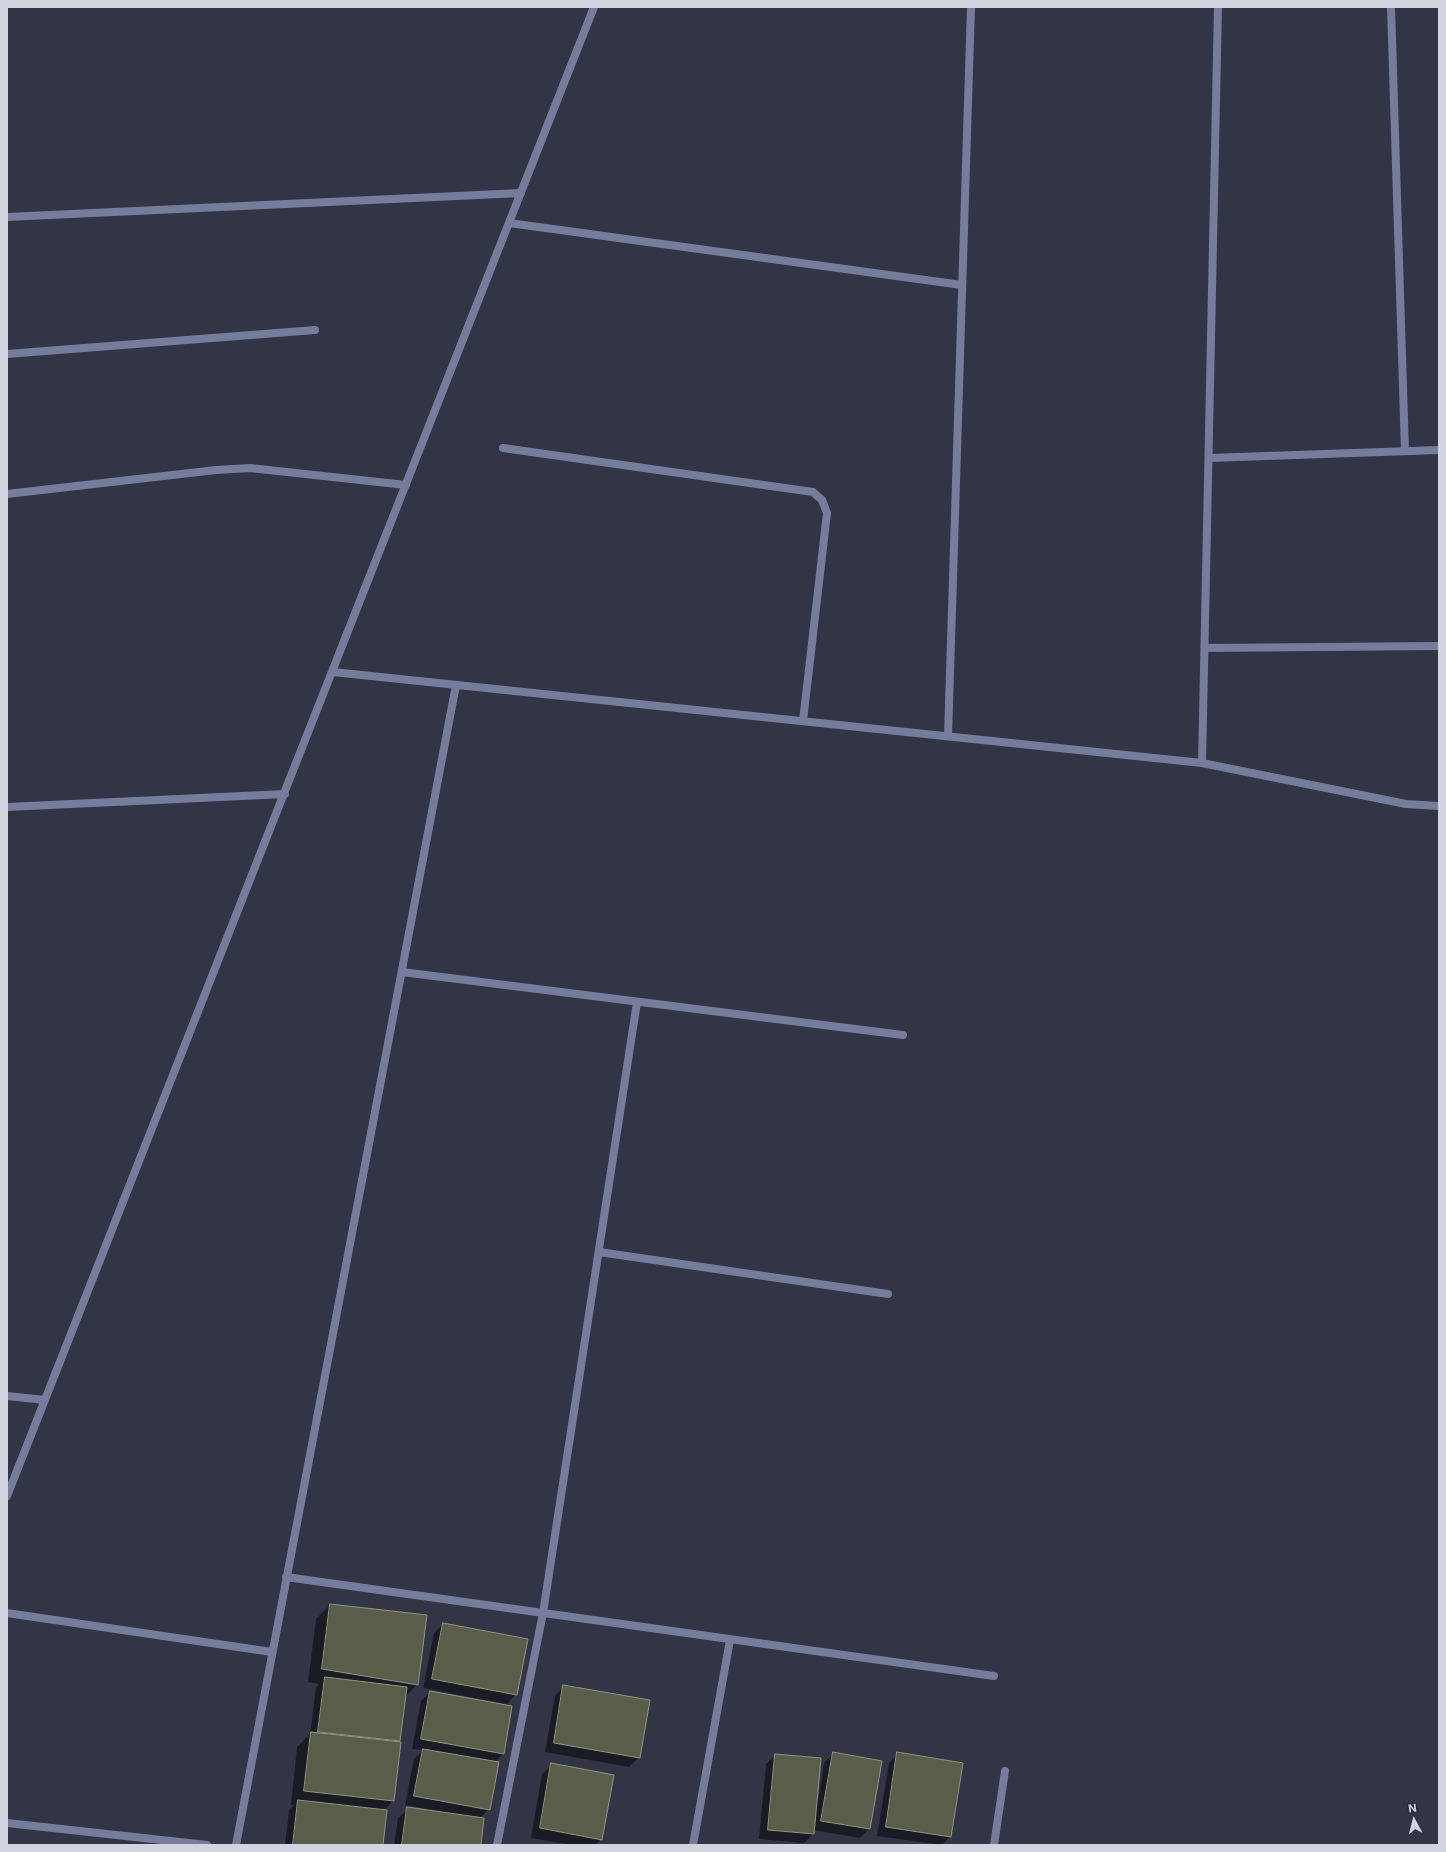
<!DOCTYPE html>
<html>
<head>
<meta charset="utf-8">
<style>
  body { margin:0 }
  #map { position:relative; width:1446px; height:1852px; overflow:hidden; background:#323546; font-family:Inter,sans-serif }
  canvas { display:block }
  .frame { position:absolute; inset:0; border:8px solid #d2d5df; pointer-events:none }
  .north { position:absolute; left:1394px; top:1800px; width:40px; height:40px; -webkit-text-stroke:3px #282b3c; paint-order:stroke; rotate:353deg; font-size:11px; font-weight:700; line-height:16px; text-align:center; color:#d2d5df }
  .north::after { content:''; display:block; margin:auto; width:14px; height:18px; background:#d2d5df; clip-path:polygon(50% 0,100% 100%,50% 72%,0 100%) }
</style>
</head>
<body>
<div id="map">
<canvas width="1446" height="1852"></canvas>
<div class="frame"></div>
<div class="north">N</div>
</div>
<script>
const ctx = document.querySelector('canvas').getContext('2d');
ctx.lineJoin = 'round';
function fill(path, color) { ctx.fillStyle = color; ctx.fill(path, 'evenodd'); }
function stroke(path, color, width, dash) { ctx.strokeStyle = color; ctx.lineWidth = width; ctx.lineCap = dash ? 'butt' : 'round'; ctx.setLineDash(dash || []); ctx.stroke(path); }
const shadow = new Path2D(`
  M330,1605L426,1616L417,1685L405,1697L399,1741L397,1743L393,1801L383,1811L382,1845H285L289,1811L294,1805H291L297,1747L310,1734L316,1688L319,1684L308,1682L316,1619Z
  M443,1624L516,1694L507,1704L423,1688L434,1633Z
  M564,1686L639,1757L629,1767L545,1752L555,1696Z
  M430,1692L511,1707L503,1754L494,1763L489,1809L480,1818V1845H394L398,1818L408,1809L427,1811V1809L405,1805L414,1759L423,1750L412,1749L421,1701Z
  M834,1753L869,1829L860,1838L813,1830V1834L804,1843L759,1839L766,1764L776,1755L818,1801L824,1763Z
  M898,1754L951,1836L942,1845L877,1836L889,1763Z
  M551,1765L601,1839L595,1845H572L531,1838L542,1774Z`);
const building = new Path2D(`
  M330,1604L427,1615L418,1685L322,1669Z
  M443,1623L528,1639L517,1695L432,1679Z
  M325,1677L407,1687L400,1741L318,1732Z
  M563,1685L650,1700L640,1758L554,1743Z
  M430,1691L512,1706L504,1754L421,1739Z
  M311,1732L401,1742L394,1801L304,1791Z
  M423,1749L499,1762L490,1810L414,1796Z
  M833,1752L882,1761L870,1829L821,1821Z
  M897,1752L963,1763L951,1837L886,1827Z
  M775,1754L821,1758L814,1834L768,1830Z
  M551,1763L614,1775L602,1840L540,1828Z
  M298,1800L387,1810L383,1845H293Z
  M407,1807L484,1818L481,1845H402Z`);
const service = new Path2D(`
  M599,1252L888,1294
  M994,1845L1005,1771`);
const minor = new Path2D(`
  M1391,7L1405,451
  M7,217L521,193
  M509,223L962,285
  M7,354L315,330
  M503,448L813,492L822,500L827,513L803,721
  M1209,458L1439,450
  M7,494L216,470L250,468L406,485
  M1205,648L1439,646
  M333,672L1202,763L1406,804L1439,806
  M948,736L971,7
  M1202,763L1218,7
  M7,807L285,794
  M402,972L903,1035
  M7,1396L45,1400
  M7,1496L594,7
  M286,1577L994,1676
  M7,1613L272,1652
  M7,1823L207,1845
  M236,1845L456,685
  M497,1845L543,1613L637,1002
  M693,1845L730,1640`);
fill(shadow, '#0007');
fill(building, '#5a5d4a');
stroke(building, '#929580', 1);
stroke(service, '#767c9b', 8);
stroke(minor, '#767c9b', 8);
</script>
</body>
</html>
